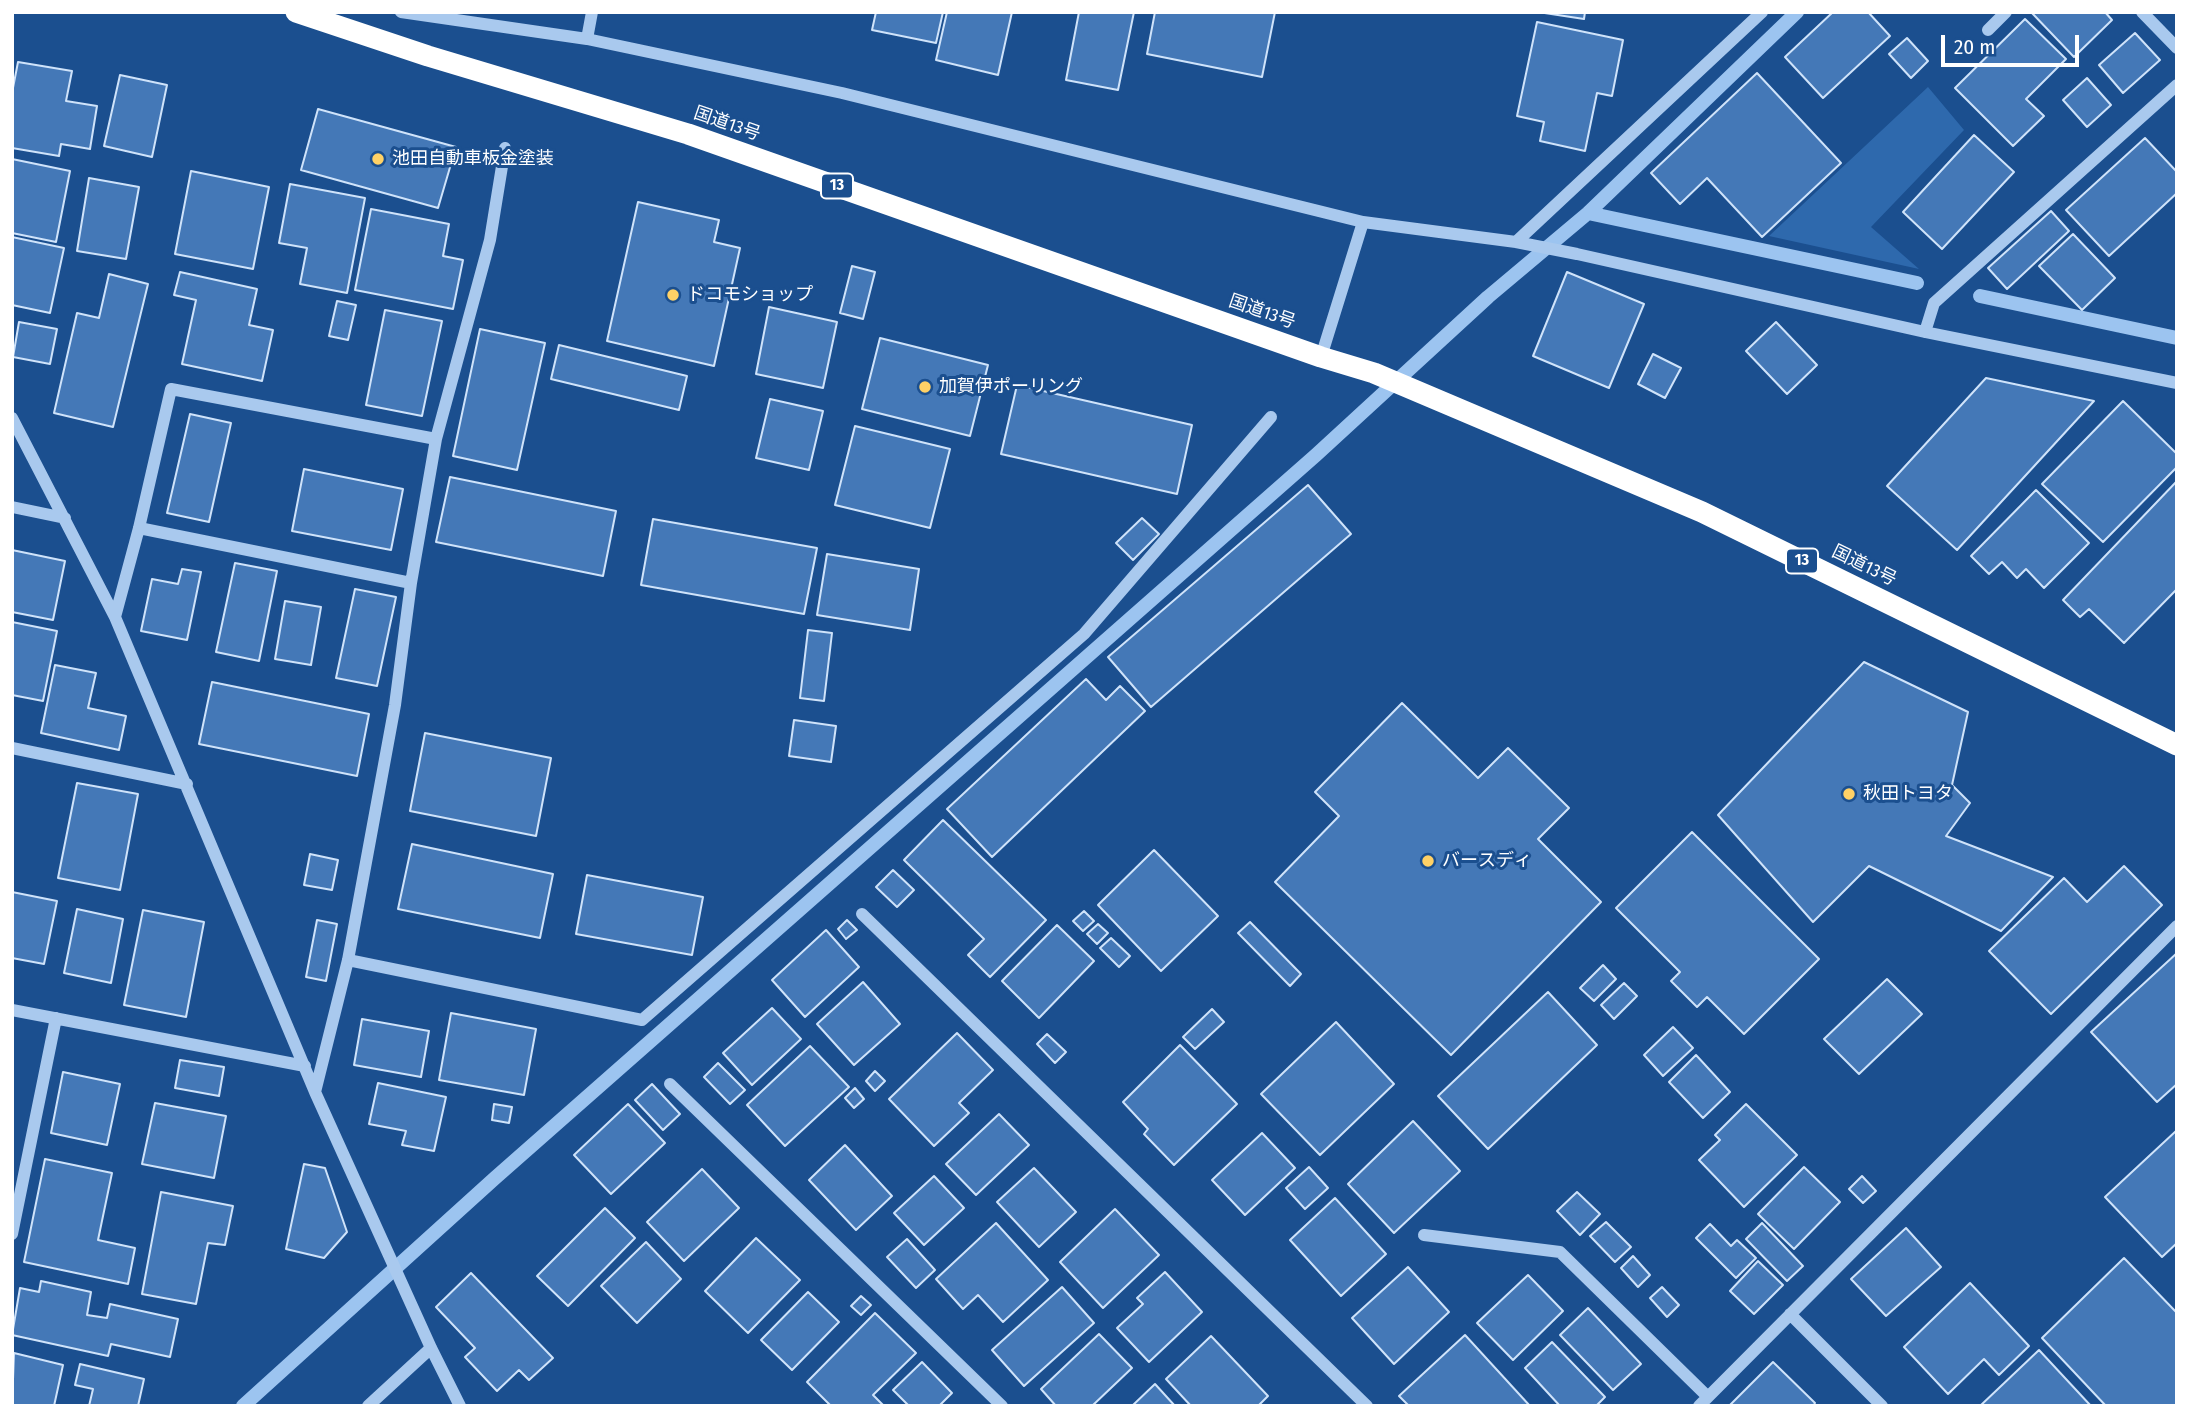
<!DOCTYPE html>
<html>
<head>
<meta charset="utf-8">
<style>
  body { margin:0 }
  #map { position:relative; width:2189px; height:1418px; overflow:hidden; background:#1b4f8f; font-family:"Fira Sans Condensed",sans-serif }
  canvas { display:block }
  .frame { position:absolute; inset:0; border:14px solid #fff; pointer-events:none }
  .scale { position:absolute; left:1941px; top:35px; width:138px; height:32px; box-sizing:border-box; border:4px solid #fff; border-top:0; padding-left:9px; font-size:21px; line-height:24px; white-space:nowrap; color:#fff; -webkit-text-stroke:5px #1b4f8f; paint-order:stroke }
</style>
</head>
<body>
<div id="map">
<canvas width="2189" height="1418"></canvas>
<div class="frame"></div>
<div class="scale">20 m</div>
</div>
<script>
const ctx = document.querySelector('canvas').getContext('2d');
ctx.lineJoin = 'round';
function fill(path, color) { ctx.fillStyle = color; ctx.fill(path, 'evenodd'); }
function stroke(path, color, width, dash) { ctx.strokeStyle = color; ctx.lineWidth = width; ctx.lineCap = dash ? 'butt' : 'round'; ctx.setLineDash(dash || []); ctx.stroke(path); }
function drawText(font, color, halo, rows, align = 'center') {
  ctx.font = font + ' "Fira Sans Condensed","Noto Sans JP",sans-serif'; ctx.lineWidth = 6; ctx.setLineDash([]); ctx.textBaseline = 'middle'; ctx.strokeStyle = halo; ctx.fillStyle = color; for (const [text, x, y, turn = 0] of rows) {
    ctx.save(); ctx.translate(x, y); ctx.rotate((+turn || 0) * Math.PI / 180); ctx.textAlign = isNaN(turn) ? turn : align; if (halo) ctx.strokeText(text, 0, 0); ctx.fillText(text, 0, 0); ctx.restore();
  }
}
const green = new Path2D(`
  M1928,87L1964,130L1871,227L1919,269L1769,236Z`);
const stream = new Path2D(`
  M1588,213L1917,283
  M1980,296L2177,338
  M243,1406L495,1178L1316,455L1488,297L1588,213L1797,12`);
const building = new Path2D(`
  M876,12H943L936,43L872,30Z
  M947,12H1012L998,75L936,60Z
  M1079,12H1134L1118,90L1066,80Z
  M1155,12H1275L1262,77L1147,54Z
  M1538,12H1585L1584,19Z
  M1833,12H1868L1890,36L1823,98L1785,57Z
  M2031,12H2105L2112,20L2074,57Z
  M2025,19L2066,59L2026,99L2044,116L2013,146L1955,88Z
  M1537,22L1623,40L1612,96L1597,93L1585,151L1540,141L1544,122L1517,116Z
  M2135,33L2160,60L2123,93L2099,65Z
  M1907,38L1928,61L1911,78L1889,54Z
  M18,62L72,71L66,101L97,106L90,149L61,144L59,156L12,148V93Z
  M1757,73L1841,163L1762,237L1707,178L1680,204L1651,173Z
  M120,75L167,85L152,157L104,146Z
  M2087,78L2111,105L2087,127L2063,100Z
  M318,109L456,147L438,208L301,170Z
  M1974,135L2014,172L1942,249L1903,212Z
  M2145,138L2177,172V193L2109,256L2066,210Z
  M12,159L70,171L56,242L12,233Z
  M191,171L269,187L253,269L175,254Z
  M89,178L139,187L126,259L77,251Z
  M290,184L365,198L347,293L300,284L307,248L279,243Z
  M638,202L719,220L714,242L740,248L714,366L607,341Z
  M371,209L449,224L443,256L463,260L453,309L355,290Z
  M2051,211L2069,231L2007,289L1988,268Z
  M2073,234L2115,278L2082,310L2039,266Z
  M12,237L64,248L50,313L12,305Z
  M852,266L875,272L863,319L840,313Z
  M180,272L257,289L249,325L273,330L262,381L182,364L196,300L174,295Z
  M1567,272L1644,304L1609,388L1533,356Z
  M109,274L148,284L113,427L54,413L77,313L99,318Z
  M337,301L356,305L348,340L329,336Z
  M769,307L837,322L823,388L756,374Z
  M385,310L442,321L422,416L366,405Z
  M19,322L57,329L50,364L13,357Z
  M1776,322L1817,365L1787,394L1746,351Z
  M480,329L545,343L517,470L453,456Z
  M880,338L988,365L970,436L862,409Z
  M559,345L687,376L679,410L551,379Z
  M1653,354L1681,368L1665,398L1638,384Z
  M1986,378L2094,401L1957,550L1887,486Z
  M1017,385L1192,425L1177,494L1001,454Z
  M770,399L823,411L809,470L756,458Z
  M2123,401L2177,454V467L2103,542L2042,484Z
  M190,414L231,423L209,522L167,513Z
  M855,426L950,449L930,528L835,505Z
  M304,469L403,489L391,550L292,531Z
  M450,477L616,511L603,576L436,542Z
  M2177,481V589L2124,643L2089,609L2080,617L2063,600Z
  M1308,485L1351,534L1151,707L1108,657Z
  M2036,490L2089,543L2044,588L2026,569L2017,578L2002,562L1989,574L1971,556Z
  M1142,518L1159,534L1133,560L1116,543Z
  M653,519L817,548L804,614L641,585Z
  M12,550L65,561L53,620L12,612Z
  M827,554L919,569L910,630L817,615Z
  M235,563L277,571L259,661L216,652Z
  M182,569L201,572L187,640L141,631L152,579L178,584Z
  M355,589L396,597L377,686L336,678Z
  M285,601L321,607L311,665L275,659Z
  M12,622L57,631L43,701L12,695Z
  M808,630L832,633L824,701L800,698Z
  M1864,662L1968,712L1952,785L1970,803L1946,836L2053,877L2001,931L1869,866L1813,922L1718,815Z
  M55,665L96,673L88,708L126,716L119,750L41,733Z
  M1086,679L1106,700L1120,686L1145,711L992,857L947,809Z
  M212,682L369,714L357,776L199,744Z
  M1402,703L1478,778L1508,748L1569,808L1538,839L1601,902L1451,1055L1275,882L1339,816L1315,792Z
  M794,720L836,726L831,762L789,756Z
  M425,733L551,758L536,836L410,811Z
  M77,783L138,794L120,890L58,878Z
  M943,820L1046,920L990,977L968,955L984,939L904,860Z
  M1692,832L1819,959L1744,1034L1707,997L1697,1007L1671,981L1680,972L1616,908Z
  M412,844L553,874L540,938L398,909Z
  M1154,850L1218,916L1161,971L1098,905Z
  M310,854L338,860L332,890L304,885Z
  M2124,866L2162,905L2051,1014L1989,951L2064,878L2087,902Z
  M893,870L914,890L897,907L876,887Z
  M587,875L703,897L692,955L576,934Z
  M12,892L57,901L44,964L12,958Z
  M77,909L123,919L111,983L64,973Z
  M143,910L204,922L186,1017L124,1005Z
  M1084,911L1094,921L1083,931L1073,921Z
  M317,920L337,924L326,981L306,977Z
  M847,920L857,930L846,939L838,929Z
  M1250,922L1301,974L1290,986L1238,933Z
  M1098,924L1108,933L1097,944L1087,934Z
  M1057,925L1094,961L1039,1018L1002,981Z
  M826,930L859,967L805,1017L772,980Z
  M1111,938L1130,956L1119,967L1100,948Z
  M2177,953V1084L2157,1102L2091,1032Z
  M1603,965L1616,979L1594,1001L1580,988Z
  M1887,979L1922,1014L1859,1074L1824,1039Z
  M863,982L900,1024L854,1065L817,1024Z
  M1624,983L1637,996L1614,1019L1601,1005Z
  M1548,992L1597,1045L1488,1149L1438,1096Z
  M772,1008L801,1039L752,1085L723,1053Z
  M1212,1009L1224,1022L1195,1049L1183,1037Z
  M451,1013L536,1029L524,1095L439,1080Z
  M362,1019L429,1031L421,1077L354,1065Z
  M1336,1022L1394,1084L1320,1155L1261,1094Z
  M1673,1027L1693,1048L1663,1076L1644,1055Z
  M957,1033L993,1070L959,1103L969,1113L934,1146L889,1099Z
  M1047,1034L1066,1052L1055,1063L1037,1044Z
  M1180,1045L1237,1104L1174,1165L1144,1134L1148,1129L1123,1102Z
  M810,1046L849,1087L785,1146L747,1105Z
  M1696,1055L1730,1092L1703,1118L1669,1082Z
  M180,1060L224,1067L219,1096L175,1088Z
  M718,1063L745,1090L730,1104L704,1077Z
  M875,1071L885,1081L875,1091L866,1081Z
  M63,1072L120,1084L107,1145L51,1133Z
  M378,1083L446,1097L434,1151L402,1145L406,1131L369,1124Z
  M652,1084L680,1114L663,1130L635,1100Z
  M855,1088L864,1099L854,1108L845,1098Z
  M155,1103L226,1116L214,1178L142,1164Z
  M494,1104L512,1107L509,1123L492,1120Z
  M628,1104L665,1143L611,1194L574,1155Z
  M1746,1104L1797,1155L1744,1207L1699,1160L1720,1140L1715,1135Z
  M999,1114L1029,1145L976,1195L946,1164Z
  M1413,1121L1460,1171L1394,1233L1348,1184Z
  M2176,1131L2177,1243L2162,1257L2105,1197Z
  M1262,1133L1295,1168L1245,1215L1212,1180Z
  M845,1145L892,1196L856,1230L809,1180Z
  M45,1159L112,1173L98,1240L135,1248L128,1284L24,1262Z
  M304,1164L325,1168L347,1232L324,1258L286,1249Z
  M1309,1167L1328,1188L1305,1209L1286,1188Z
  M1804,1167L1840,1202L1794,1249L1758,1214Z
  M1034,1168L1076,1212L1039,1247L997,1202Z
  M702,1169L739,1208L684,1261L647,1222Z
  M934,1176L964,1208L924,1245L894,1213Z
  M1862,1176L1876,1191L1863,1203L1849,1189Z
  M161,1192L233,1206L225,1245L208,1243L196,1304L142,1294Z
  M1577,1192L1600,1214L1580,1235L1557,1211Z
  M1335,1198L1386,1254L1341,1296L1290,1240Z
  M605,1208L635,1238L568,1306L537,1276Z
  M1115,1209L1159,1255L1103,1308L1060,1262Z
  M1606,1222L1631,1247L1615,1262L1590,1236Z
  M996,1223L1048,1280L1003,1322L978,1295L963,1309L936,1279Z
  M1762,1223L1803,1266L1787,1281L1746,1239Z
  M1710,1224L1731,1246L1737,1240L1756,1258L1736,1278L1696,1238Z
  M1906,1228L1941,1267L1886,1316L1851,1279Z
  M756,1238L800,1280L748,1333L705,1291Z
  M907,1239L935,1270L916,1288L887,1257Z
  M646,1242L681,1279L637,1323L601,1286Z
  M1633,1256L1650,1275L1638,1287L1621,1268Z
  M2124,1258L2177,1313V1406H2106L2042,1338Z
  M1758,1261L1783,1285L1754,1314L1730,1291Z
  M1408,1267L1449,1312L1394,1364L1352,1318Z
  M1165,1272L1202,1312L1149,1362L1117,1328L1143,1304L1137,1298Z
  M471,1273L553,1358L529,1380L519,1370L497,1391L465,1357L475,1348L436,1307Z
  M1528,1275L1563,1311L1513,1360L1477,1323Z
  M41,1281L91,1292L87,1315L107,1318L110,1304L178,1319L170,1357L111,1344L108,1356L12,1335L20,1288L39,1292Z
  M1970,1283L2029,1346L1999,1375L1984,1359L1948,1394L1904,1347Z
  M1062,1287L1094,1323L1024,1386L992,1350Z
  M1662,1287L1679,1305L1667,1317L1650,1298Z
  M808,1292L839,1322L792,1370L761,1340Z
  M861,1296L871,1305L861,1315L851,1306Z
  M1588,1308L1641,1364L1613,1390L1560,1335Z
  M875,1313L916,1353L873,1395L884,1406H831L807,1382Z
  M1099,1334L1132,1368L1092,1406H1056L1041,1389Z
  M1465,1335L1530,1406H1409L1399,1396Z
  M1211,1336L1268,1396L1258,1406H1191L1166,1379Z
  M1552,1342L1605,1397L1596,1406H1560L1525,1368Z
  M2039,1350L2091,1406H1980Z
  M14,1353L63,1365L54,1406H12Z
  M922,1362L952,1393L939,1406H909L893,1390Z
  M1773,1362L1815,1403L1813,1406H1729Z
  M80,1364L144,1379L138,1406H89L93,1389L75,1385Z
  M1155,1384L1175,1406H1132Z`);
const minor = new Path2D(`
  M401,12L587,39L842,93L1363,222
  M2142,12L2177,48
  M1988,30L2006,12
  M587,39L592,12
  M1516,242L1762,12
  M1925,332L1934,303L2177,85
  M1321,357L1363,222L1516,242L1577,254L1925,332L2177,383
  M12,418L115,617L315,1092L431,1348L460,1406
  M12,507L65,518
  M139,528L411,583
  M115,617L139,528L171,389L436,439
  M12,748L187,784
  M862,914L1367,1406
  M348,960L642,1020L1084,634L1271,417
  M12,1010L305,1066
  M670,1084L1002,1406
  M315,1092L348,960L395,705L411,583L436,439L490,240L505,148
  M12,1234L56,1018
  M1424,1235L1560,1252L1708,1397
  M1790,1314L1882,1406
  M368,1406L431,1348
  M1699,1406L2177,926`);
const highway = new Path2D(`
  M296,12L428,56L688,134L1321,357L1374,373L1702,512L2177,745`);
const markers = [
  [378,159,7,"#ffd166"],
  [673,295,7,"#ffd166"],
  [925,387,7,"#ffd166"],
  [1849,794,7,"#ffd166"],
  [1428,861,7,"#ffd166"]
];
const shields = [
  [837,186,32],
  [1802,561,32]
];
const shieldNames = [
  ["13",837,186],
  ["13",1802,561]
];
const streetNames = [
  ["国道13号",727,124,19],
  ["国道13号",1262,312,19],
  ["国道13号",1864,566,26]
];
const poiNames = [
  ["池田自動車板金塗装",392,159],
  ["ドコモショップ",687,295],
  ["加賀伊ポーリング",939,387],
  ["秋田トヨタ",1863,794],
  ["バースディ",1442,861]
];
fill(green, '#2e69ad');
stroke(stream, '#9cc4f0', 14);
fill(building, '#4478b7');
stroke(building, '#cfe3fa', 2);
stroke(minor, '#a9c9ee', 12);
stroke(highway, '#fff', 21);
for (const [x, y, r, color] of markers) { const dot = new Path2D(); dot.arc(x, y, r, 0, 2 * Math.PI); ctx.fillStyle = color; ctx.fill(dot); stroke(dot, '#1b4f8f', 2.5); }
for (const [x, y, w] of shields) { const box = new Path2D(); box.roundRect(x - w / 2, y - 12.5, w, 25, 5); ctx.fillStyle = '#1b4f8f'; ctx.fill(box); stroke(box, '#fff', 2); }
drawText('bold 16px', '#fff', null, shieldNames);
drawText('18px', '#fff', '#1b4f8f', streetNames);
drawText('18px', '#fff', '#1b4f8f', poiNames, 'left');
</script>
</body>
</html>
